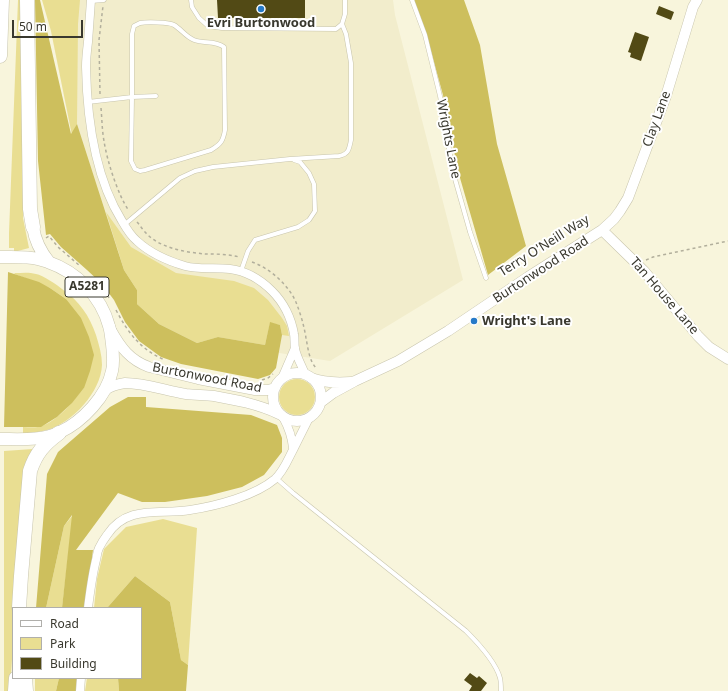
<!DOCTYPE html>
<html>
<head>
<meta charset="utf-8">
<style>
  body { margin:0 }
  #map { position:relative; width:728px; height:691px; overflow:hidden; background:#f8f5dc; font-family:"Noto Sans",sans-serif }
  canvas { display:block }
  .legend { position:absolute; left:12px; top:607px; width:130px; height:72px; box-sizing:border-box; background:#fff; border:1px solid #b0afab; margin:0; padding:5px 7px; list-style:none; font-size:12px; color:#39382e }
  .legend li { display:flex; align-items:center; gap:8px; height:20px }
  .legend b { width:20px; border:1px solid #b0afab }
  .scale { position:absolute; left:12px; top:20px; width:71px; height:18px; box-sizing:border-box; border:2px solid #39382e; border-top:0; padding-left:5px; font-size:12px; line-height:14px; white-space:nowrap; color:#39382e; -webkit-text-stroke:3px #fff; paint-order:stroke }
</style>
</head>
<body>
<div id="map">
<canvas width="728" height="691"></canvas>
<ul class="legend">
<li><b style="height:5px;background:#fff"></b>Road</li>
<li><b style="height:11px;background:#e9de92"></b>Park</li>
<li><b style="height:11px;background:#524a15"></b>Building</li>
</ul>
<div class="scale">50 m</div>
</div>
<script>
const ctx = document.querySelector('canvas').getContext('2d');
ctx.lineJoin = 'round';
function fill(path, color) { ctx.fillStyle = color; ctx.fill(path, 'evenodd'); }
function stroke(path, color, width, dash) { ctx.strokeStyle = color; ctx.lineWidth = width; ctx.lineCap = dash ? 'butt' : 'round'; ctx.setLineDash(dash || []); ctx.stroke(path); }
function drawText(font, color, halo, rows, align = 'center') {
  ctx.font = font + ' "Noto Sans",sans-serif'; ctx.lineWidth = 4; ctx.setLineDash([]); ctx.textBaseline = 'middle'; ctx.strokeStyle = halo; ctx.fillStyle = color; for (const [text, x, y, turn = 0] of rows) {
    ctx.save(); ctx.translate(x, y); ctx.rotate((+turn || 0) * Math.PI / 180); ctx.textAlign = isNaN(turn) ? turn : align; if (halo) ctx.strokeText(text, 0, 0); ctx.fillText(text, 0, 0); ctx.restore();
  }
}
const built = new Path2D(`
  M54,0H393L395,15L463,280L330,361L197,340L87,213L51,31Z`);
const green = new Path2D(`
  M18,0H23L24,163L23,218L29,248L14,252V248H9V233Z
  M42,0H80L78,24L77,124L72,135L51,31Z
  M106,212L131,247L176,273L234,281L254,288L268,300L282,318L287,326L289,336L282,335L280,325L270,323L265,345L218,337L197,343L159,324L137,304V290L124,270Z
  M15,273C22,273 29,272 36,274C43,275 57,285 62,289C80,302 89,315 96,335C99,345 102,355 102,365C101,392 72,423 47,430C40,432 31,433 23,434V427C29,427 37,428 42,426C60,419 72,402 84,388L66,299L50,288L39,283L14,274Z
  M279 397a18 18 0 1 1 36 0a18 18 0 1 1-36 0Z
  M33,449L13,608V643L10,691H4V451Z
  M73,515L62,608H46L64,526Z
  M163,519L197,528L188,665L181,660L170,602L135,576L107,608H94L97,579L104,549L126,527Z
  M35,678H59L56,691H35Z
  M87,678H118L119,691H85Z`);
const forest = new Path2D(`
  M35,0H40L71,134L77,124L124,270L137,290V304L159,324L197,343L218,337L265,345L270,322L280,325L282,335L276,368L270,375L258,379L181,364L161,357L139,341L125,322L114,300L102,284L87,270L61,247L50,234L46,235L38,161Z
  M414,0H464L480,45L497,144L526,246L488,275L458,171L443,95L426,33Z
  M8,272L39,282L50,288L66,299L81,318L89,337L94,355L90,371L84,388L72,403L57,417L41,427H4Z
  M128,397H146V407L251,415L277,425L282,438V452L264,475L242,487L207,496L165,502H142L118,493L76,550H93L86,608H62L72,515L64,526L46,608H36L47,474L58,452L110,407Z
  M135,576L170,602L181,660L188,665L186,691H119L118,678H141V608H107Z
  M59,678H78L76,691H56Z`);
const building = new Path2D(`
  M217,0H305V18H218Z
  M659,6L674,12L671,20L656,14Z
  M635,32L649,37L641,61L630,57L631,53L628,52Z
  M470,673L477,678L479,676L487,683L481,691H469L472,686L464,680Z`);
const path = new Path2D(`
  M100,94L99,40L103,6
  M101,108C102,119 102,130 104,141C107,161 118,195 129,211
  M137,222C140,225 142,229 145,232C159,248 184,252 205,254C216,254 228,254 239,257
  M46,238L49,236L58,247L80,266
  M646,260L653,257L728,241
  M252,262C270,268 291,287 297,305C301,315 304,326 306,338C308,348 309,361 317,369
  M105,291L109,298
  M116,310C128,333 141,350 165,360
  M262,380L268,378L273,374`);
const service = new Path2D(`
  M191,0L192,7L199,18L208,26L222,28L336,29L342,24
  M412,0L425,35L440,96L453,172L470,232L486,278
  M91,1L104,0
  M88,102L132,97V34L134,26C136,25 138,24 140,23C146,22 169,22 174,25C181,29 186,37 194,40C204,44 215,40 224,47L225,130C223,141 221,144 211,150L145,170L140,171L135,169L131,161L132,97L156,96
  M124,225L180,178L195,171L213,167L290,159L339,156C349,154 349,149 351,140V63L346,34L342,24L345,14V0
  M241,271L248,251L255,240L298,227L309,220L315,211L314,184L309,173L300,162L294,160
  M276,478L293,493L466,631C477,642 496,663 500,678C501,682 501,687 501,691`);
const minor = new Path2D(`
  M91,0C90,14 89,28 88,42C87,50 86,59 86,67C87,119 94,176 122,221C126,228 131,236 137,241C150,253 168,261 185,266C199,270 215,267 230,269C246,271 261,280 272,291C284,303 291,317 294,334C295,339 294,344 295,349C297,358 302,366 305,374
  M282,378L295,348
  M283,417C289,428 292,436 293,448
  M88,608C90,592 92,576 96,560C97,556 97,552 99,548C101,544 104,539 107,535C127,504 160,515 190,510C216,506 255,496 275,479C284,471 288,459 294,448C299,438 304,428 309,418
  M80,691L81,678`);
const tertiary = new Path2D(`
  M602,230L644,271L698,336L709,347L728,359
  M111,330C121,348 130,360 149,367L198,379L255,390H268L275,388
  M273 397a24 24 0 1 1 48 0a24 24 0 1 1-48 0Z
  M311,378C324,383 337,383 351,382
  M105,390C111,386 118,384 125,383C146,383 166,391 186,394C195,395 205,395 214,396C236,400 258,404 279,414
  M321,402L333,393L355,381L398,361L448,331L528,277L602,230L614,219L620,211L628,198L666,96L693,7L697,0`);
const primary = new Path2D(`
  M33,227C35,241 40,251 49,262
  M0,257C16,257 33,256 48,262C77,272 101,296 109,326C111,332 111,338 112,344C113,353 114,363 112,371C107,396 82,422 60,432C42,441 20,439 0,439`);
const motorway = new Path2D(`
  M27,0L30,209L33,227
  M0,56L2,0
  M19,608L21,576L30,471C36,453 44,444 59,433
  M25,678L26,691
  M15,691L16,678`);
const markers = [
  [261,9,4,"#267ac8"],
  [474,321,4,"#267ac8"]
];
const shields = [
  [87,287,44]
];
const shieldNames = [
  ["A5281",87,287]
];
const poiNames = [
  ["Evri Burtonwood",261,23],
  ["Wright's Lane",482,321,"left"]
];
const streetNames = [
  ["Clay Lane",657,119,-70],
  ["Wrights Lane",448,139,79],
  ["Terry O'Neill Way",544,246,-32],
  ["Burtonwood Road",541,270,-33],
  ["Tan House Lane",664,296,49],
  ["Burtonwood Road",207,378,11]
];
fill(built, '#f2edcc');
fill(green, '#e9de92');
fill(forest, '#cdbf5d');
fill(building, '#524a15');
stroke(service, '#c8c5ad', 5);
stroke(minor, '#c8c5ad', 9);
stroke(tertiary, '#c8c5ad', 11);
stroke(primary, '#c8c5ad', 13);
stroke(motorway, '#c8c5ad', 15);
stroke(path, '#b2af9c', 1.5, [3, 3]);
stroke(service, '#fff', 4);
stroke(minor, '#fff', 8);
stroke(tertiary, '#fff', 10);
stroke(primary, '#fff', 12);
stroke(motorway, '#fff', 14);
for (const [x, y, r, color] of markers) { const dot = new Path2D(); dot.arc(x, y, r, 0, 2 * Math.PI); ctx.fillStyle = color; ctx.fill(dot); stroke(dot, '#fff', 1.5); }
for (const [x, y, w] of shields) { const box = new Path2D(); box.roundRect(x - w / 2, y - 10, w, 20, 3); ctx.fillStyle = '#fff'; ctx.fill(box); stroke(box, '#39382e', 1); }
drawText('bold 12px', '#39382e', null, shieldNames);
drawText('bold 13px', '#39382e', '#fff', poiNames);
drawText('13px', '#39382e', '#fff', streetNames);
</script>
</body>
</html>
